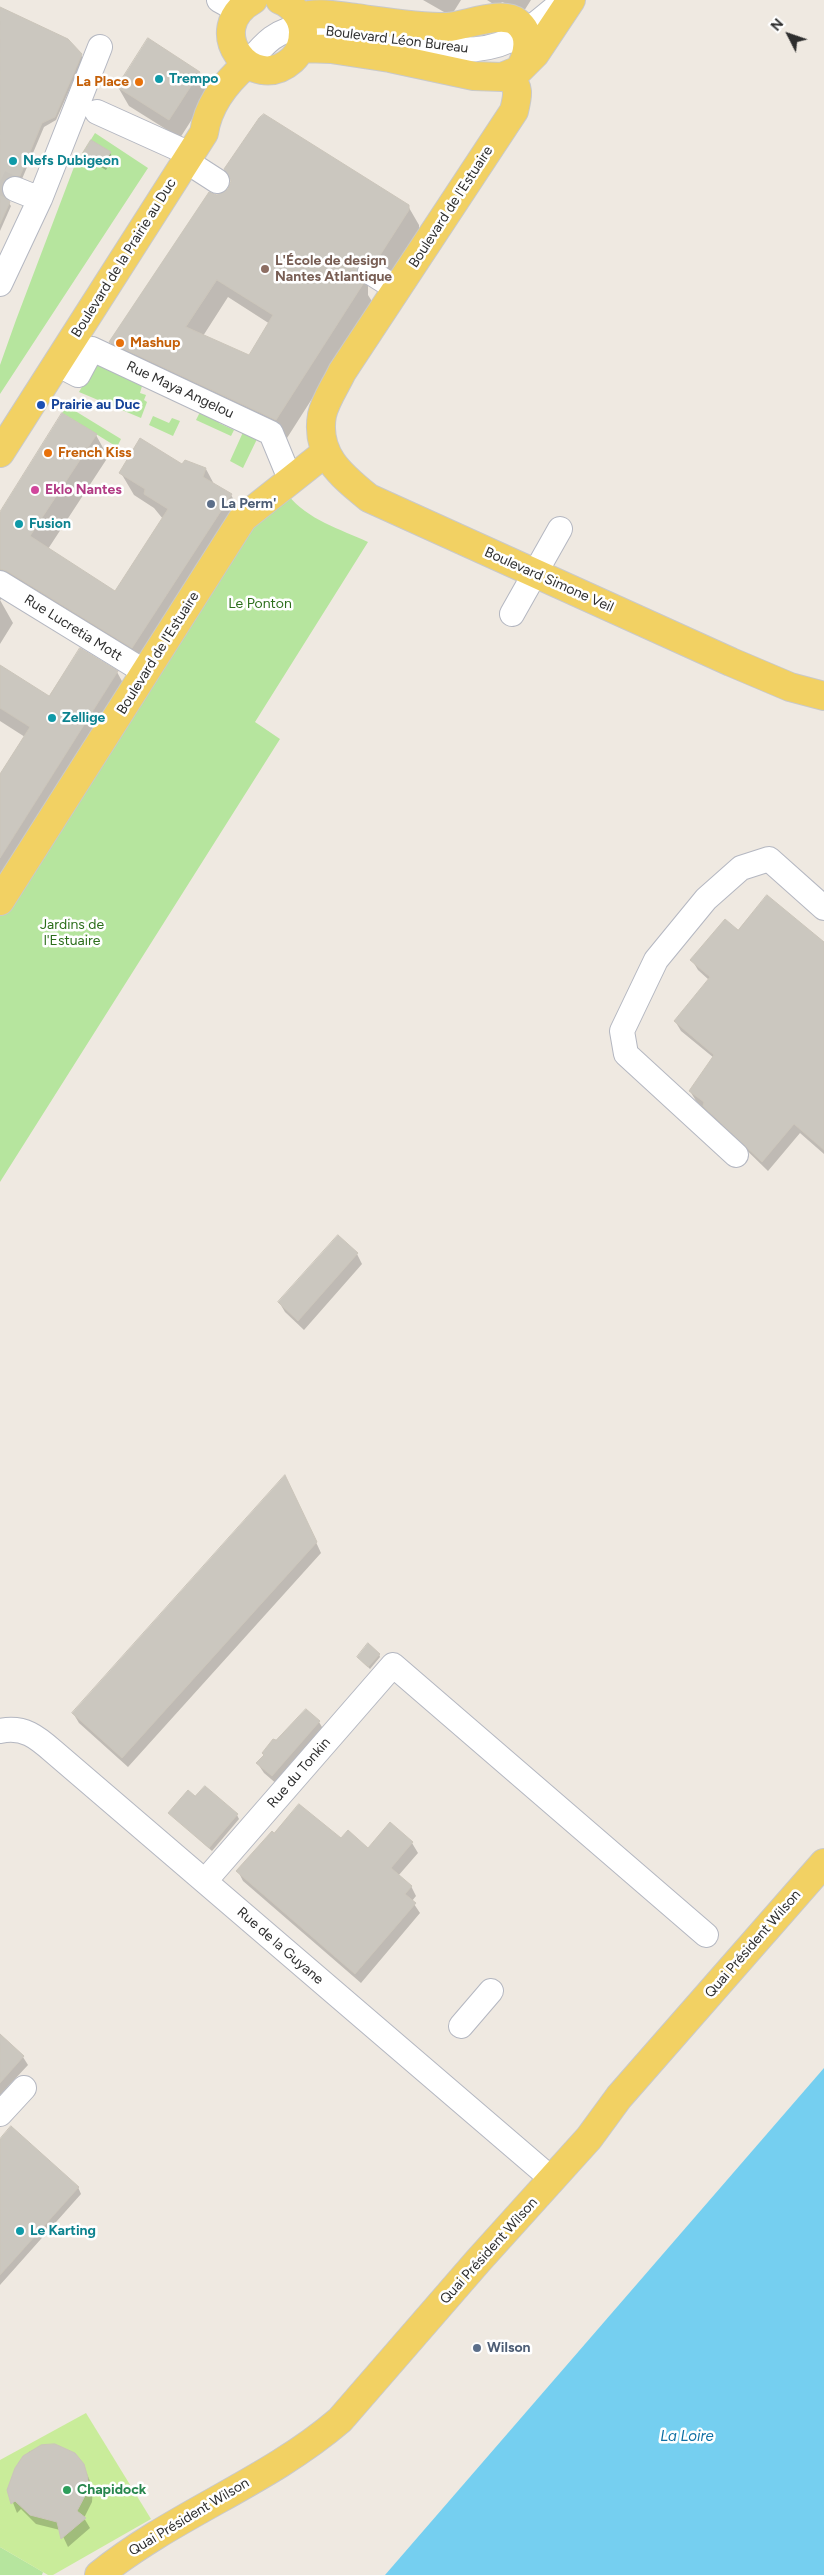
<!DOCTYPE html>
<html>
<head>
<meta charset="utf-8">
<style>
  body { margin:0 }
  #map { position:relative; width:824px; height:2575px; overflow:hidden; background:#efe9e1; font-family:Figtree,sans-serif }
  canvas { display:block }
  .north { position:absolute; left:764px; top:10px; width:50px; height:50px; -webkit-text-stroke:4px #fff; paint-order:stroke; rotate:311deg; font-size:14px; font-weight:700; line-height:20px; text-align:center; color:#2e2e2e }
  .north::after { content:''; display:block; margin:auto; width:18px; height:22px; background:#2e2e2e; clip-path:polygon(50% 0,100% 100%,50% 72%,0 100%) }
</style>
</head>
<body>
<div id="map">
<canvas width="824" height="2575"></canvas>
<div class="north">N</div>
</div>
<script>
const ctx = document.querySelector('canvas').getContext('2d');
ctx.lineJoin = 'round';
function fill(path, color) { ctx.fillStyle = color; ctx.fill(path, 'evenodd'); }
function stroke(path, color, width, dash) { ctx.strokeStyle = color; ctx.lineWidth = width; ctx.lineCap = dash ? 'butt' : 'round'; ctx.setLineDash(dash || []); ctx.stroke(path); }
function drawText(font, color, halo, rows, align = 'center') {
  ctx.font = font + ' Figtree,sans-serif'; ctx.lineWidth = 5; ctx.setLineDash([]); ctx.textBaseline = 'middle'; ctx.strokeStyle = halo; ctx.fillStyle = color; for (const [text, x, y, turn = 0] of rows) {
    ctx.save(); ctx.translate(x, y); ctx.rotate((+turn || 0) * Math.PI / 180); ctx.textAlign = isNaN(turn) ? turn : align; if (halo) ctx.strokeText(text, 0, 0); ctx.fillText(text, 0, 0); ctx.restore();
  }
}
const green = new Path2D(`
  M95,133L148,168L0,394V365L16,320L74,167Z
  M96,362L139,382L142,386L140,393L146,395L144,400L147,402L141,418L79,392Z
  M204,404L223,413L219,423L234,430L231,436L196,420Z
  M67,406L121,439L117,447L62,413Z
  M153,416L169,423L172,418L180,421L173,436L149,425Z
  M244,430L258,437L243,468L230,461Z
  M288,495C308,520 340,529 368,542L255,722L280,739L0,1182V913L233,545Z
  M0,2547L43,2572L42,2575H0Z`);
const pitch = new Path2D(`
  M86,2413L151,2519L53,2575H48L0,2547V2460Z`);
const water = new Path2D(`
  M824,2068V2575H385Z`);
const shadow = new Path2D(`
  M423,0H461L451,16Z
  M487,0H531L524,11L502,2L498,7Z
  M0,8L81,55L83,59L56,120L44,127L22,179L4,187L3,195L11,206L0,231Z
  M199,73L210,91L180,138L129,106L118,87Z
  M85,153H110L113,158L106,170L88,159Z
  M229,190L408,206L419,225V230L388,279L368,284V295L373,303L287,438L121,360L110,342L217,196ZM228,297L270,324L250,357L203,336Z
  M96,435L108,457L48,549L116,592L163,519L154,508L134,495L121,473L182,466L186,462L206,469L215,486L231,495L244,517L145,669L13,591L0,600V515Z
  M0,600L13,623L0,644Z
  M0,667L50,698L117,672L129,694L0,892V777L25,737L0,721Z
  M738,932L824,944V1154L800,1133L768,1171L696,1101L690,1091L714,1058L681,1031L675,1021L709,980L698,970L692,960Z
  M357,1254L362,1264L304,1330L285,1312L279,1302Z
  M290,1486L321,1553L128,1767L79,1723L73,1713Z
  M379,1654L380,1657L370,1669L358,1657Z
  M319,1722L325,1732L278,1785L264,1773L258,1764L276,1742Z
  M170,1813L237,1815L239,1819L212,1851Z
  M390,1824L412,1843L418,1853L398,1876L411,1886L416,1896L412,1901L420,1913L361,1983L243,1881L238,1871L274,1834L341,1840L368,1850Z
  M0,2036L23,2057L28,2065L0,2095Z
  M0,2141L78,2187L81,2194L0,2285Z
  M41,2446L83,2465L93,2488L92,2502L84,2518L90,2528L68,2547L60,2530L36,2524L21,2509L17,2513L8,2490L19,2462L29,2452Z`);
const building = new Path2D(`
  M0,7L68,39L82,54L55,117L42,123L20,176H13L2,183V191L10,202L0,224Z
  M148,38L200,72L169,120L117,87Z
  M264,114L409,205V210L377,260H364L358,265V278L363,284L276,420L109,342L209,192L217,195L228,189L231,181L224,169L259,118ZM217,280L273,315L249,355L186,327Z
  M91,140L111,152L103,164L83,153Z
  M62,413L97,434L30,536L115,591L168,509L144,494L145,489L119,473L140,438L182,464L185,460L206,468L203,477L232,494L132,648L7,571L0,569V512Z
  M80,648L118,671L0,858V774L30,727L0,708V665L49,696Z
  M767,895L824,942V1150L794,1124L762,1162L703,1106L704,1102L689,1091L714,1055L674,1021L710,977L690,960L725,919L738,930Z
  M338,1235L358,1253L298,1321L278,1302Z
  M285,1475L317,1542L122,1758L72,1713Z
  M368,1643L380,1654L368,1667L357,1657Z
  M306,1709L320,1721L272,1776L256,1763L264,1755L262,1753L273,1739L276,1740Z
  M205,1786L238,1814L209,1848L168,1813L188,1790L195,1796Z
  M299,1804L341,1838L348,1830L368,1848L390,1822L413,1842L391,1868L412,1886L405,1894L416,1903L355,1974L236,1871L272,1831L274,1833Z
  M0,2034L24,2056L0,2083Z
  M11,2126L79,2187L0,2275V2139Z
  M55,2444L75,2453L84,2464L88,2478L87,2492L77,2511L86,2518L61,2539L57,2522L30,2515L15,2501L11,2504L7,2490L15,2468L23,2456L41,2445Z`);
const minorTunnel = new Path2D(`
  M0,182L15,189`);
const minor = new Path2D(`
  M219,0L239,11
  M247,64C264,44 276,29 303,27L446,49C502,54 522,36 562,2
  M97,112L190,154
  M186,161L217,181
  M15,189L40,199
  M370,272L397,289
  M0,284L40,199L100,47
  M57,364L78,375L92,349L271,433L290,479
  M0,583L145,672
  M512,614L560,529
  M736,1155L626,1054L622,1031L656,960L706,899L741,868L769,859L824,908
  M0,1731C24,1726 37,1737 54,1752L553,2180
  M205,1881L393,1665L706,1935
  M461,2026L491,1991
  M0,2114L24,2088`);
const major = new Path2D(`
  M253,0C201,29 252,96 292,60C300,53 303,43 303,32C303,18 293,5 280,0
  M300,17C318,11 337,16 356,18C386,22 416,27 447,27C466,26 501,10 517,22C533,34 528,56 519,70
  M301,48L331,49L390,58L474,76L502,77L519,70L535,54L571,0
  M508,76C520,87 518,95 514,111L342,372C336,385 325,401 322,415C315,455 342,476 369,498L731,662L790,687L824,696
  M0,453L204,133C208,105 226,82 247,64
  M0,901L243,518L325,453
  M99,2575C173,2515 268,2482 340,2420L478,2261L589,2138L619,2097L824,1863`);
const markers = [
  [159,79,5,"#0f9aa8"],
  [139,82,5,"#e8710a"],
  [13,161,5,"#0f9aa8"],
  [265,269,5,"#8d6e63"],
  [120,343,5,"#e8710a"],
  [41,405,5,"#1a4fb4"],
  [48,453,5,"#e8710a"],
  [35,490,5,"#d1479c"],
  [211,504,5,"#5c6f8a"],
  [19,524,5,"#0f9aa8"],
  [52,718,5,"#0f9aa8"],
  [20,2231,5,"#0f9aa8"],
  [477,2348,5,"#5c6f8a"],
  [67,2490,5,"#2e9e5b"]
];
const streetNames = [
  ["Boulevard Léon Bureau",397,40,7],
  ["Boulevard de l'Estuaire",451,207,-57],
  ["Boulevard de la Prairie au Duc",124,258,-58],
  ["Rue Maya Angelou",180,390,25],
  ["Boulevard Simone Veil",549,580,24],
  ["Rue Lucretia Mott",73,628,32],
  ["Boulevard de l'Estuaire",158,653,-58],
  ["Rue du Tonkin",299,1773,-49],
  ["Quai Président Wilson",753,1944,-49],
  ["Rue de la Guyane",280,1946,41],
  ["Quai Président Wilson",489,2251,-48],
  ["Quai Président Wilson",189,2517,-31]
];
const cultureNames = [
  ["Trempo",169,79],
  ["Nefs Dubigeon",23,161],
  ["Fusion",29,524],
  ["Zellige",62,718],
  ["Le Karting",30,2231]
];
const foodNames = [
  ["La Place",129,82,"right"],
  ["Mashup",130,343],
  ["French Kiss",58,453]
];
const educationNames = [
  ["L'École de design",275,261],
  ["Nantes Atlantique",275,277]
];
const transitNames = [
  ["Prairie au Duc",51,405]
];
const hotelNames = [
  ["Eklo Nantes",45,490]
];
const serviceNames = [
  ["La Perm'",221,504],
  ["Wilson",487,2348]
];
const parkNames = [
  ["Le Ponton",260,604],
  ["Jardins de",72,925],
  ["l'Estuaire",72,941]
];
const leisureNames = [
  ["Chapidock",77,2490]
];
const waterNames = [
  ["La Loire",687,2437]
];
fill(green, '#b6e59e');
fill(pitch, '#c9ec9a');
fill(water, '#75cff0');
fill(shadow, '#0003');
fill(building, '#cbc7bf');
stroke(building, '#cbc5ba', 1);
stroke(minorTunnel, '#c8c4bd', 24, [24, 12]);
stroke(minor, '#b4b7c1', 26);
stroke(major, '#c9c9c9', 30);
stroke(minor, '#fff', 24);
stroke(major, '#f2d163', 28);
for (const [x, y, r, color] of markers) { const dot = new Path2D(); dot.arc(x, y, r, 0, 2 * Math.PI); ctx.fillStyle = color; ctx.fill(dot); stroke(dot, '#fff', 2); }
drawText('14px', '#2e2e2e', '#fff', streetNames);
drawText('bold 14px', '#0d838f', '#fff', cultureNames, 'left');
drawText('bold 14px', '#c56008', '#fff', foodNames, 'left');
drawText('bold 14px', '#785e54', '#fff', educationNames, 'left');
drawText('bold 14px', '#164399', '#fff', transitNames, 'left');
drawText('bold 14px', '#b23c85', '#fff', hotelNames, 'left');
drawText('bold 14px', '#4e5e75', '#fff', serviceNames, 'left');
drawText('14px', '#2c6e1b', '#fff', parkNames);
drawText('bold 14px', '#27864d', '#fff', leisureNames, 'left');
drawText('italic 15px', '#0d6fa3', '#fff', waterNames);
</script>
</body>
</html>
